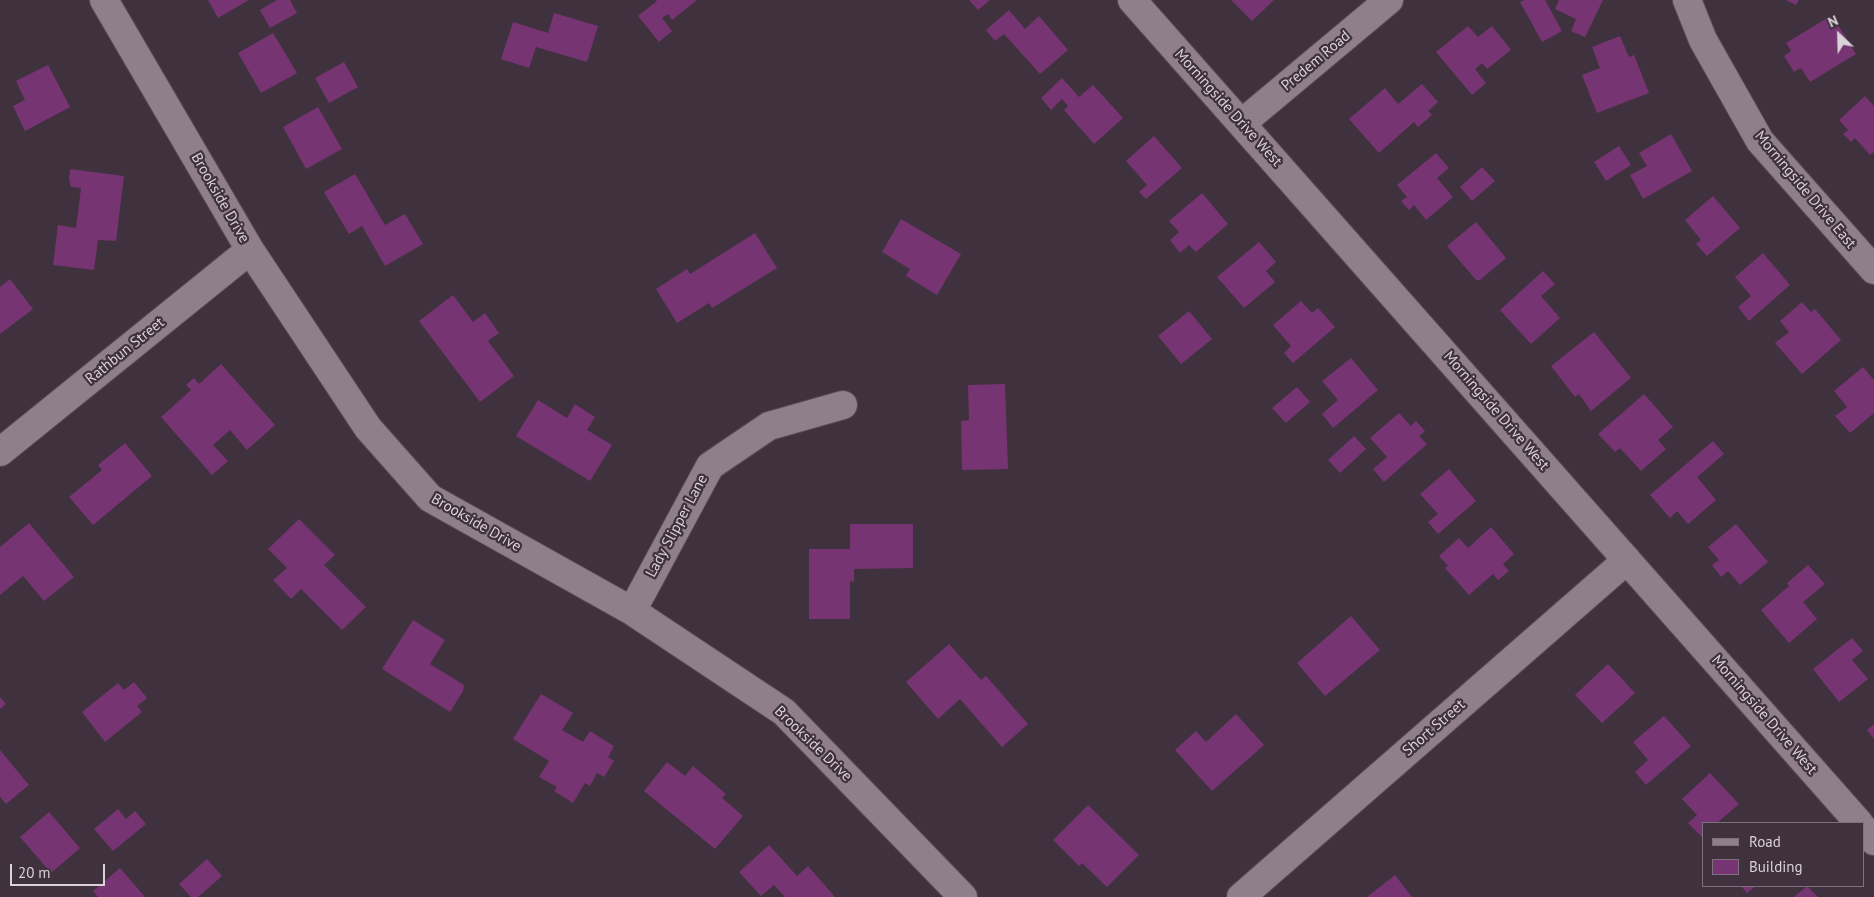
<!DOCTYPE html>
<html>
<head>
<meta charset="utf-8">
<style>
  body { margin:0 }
  #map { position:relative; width:1874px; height:897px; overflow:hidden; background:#3f323e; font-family:"PT Sans",sans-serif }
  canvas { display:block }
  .legend { position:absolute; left:1702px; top:822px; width:162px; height:65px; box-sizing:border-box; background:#3f323e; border:1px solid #7d727c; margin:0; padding:6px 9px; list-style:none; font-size:15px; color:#dad2d9 }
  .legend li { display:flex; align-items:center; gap:10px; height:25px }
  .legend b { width:25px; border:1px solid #7d727c }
  .north { position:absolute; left:1814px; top:10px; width:50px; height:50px; -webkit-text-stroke:4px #3f323e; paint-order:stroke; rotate:336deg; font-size:14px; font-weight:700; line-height:20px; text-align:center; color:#dad2d9 }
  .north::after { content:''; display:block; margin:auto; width:18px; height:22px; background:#dad2d9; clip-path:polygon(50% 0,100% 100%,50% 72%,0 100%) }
  .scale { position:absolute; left:10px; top:864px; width:95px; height:22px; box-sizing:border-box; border:2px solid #dad2d9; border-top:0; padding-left:6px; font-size:15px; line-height:18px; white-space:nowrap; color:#dad2d9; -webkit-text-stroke:4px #3f323e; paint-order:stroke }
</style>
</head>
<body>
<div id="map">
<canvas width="1874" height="897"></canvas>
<ul class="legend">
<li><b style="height:6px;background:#8f7f8d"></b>Road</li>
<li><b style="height:14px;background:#773472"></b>Building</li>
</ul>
<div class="north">N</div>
<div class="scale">20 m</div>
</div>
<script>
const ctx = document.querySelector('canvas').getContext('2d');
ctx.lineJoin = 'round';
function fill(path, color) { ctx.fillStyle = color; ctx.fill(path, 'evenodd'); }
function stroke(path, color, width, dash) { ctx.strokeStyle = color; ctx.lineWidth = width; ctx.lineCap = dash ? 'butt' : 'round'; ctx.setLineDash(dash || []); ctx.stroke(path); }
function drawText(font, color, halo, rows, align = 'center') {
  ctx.font = font + ' "PT Sans",sans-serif'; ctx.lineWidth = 4.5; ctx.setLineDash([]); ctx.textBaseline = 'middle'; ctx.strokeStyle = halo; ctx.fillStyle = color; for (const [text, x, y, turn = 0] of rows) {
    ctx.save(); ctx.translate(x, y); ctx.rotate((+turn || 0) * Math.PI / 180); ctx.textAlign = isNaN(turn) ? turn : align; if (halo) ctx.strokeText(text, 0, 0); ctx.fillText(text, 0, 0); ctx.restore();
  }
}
const building = new Path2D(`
  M208,0H249L218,18Z
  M277,0H290L297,13L270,28L260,10Z
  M656,0H697L672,20L668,14L662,18L672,31L659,42L638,16L657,1Z
  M969,0H990L978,10Z
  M1231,0H1274L1252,21Z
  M1524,0H1545L1562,31L1542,42L1520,2Z
  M1559,0H1603L1585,37L1571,31L1576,19L1555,9Z
  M1786,0H1799L1796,5Z
  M1009,10L1025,29L1039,16L1068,50L1040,74L1004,34L995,41L986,30Z
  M554,13L598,26L587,62L536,47L529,68L501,59L513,22L548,33Z
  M1832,15L1856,54L1810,82L1801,68L1794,72L1784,56L1791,51L1786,43Z
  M1468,26L1478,37L1492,26L1511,50L1487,69L1482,63L1475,69L1486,83L1472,95L1436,52Z
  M273,33L297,73L261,93L238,53Z
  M1620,36L1629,57L1634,55L1649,93L1597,113L1582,75L1600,68L1592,47Z
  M344,62L358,87L329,103L315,78Z
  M48,65L70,107L25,131L13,106L25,100L16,81Z
  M1062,78L1079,97L1093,85L1123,118L1094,144L1064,110L1068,106L1062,99L1051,110L1041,98Z
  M1422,84L1438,102L1428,111L1432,115L1418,127L1414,122L1379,153L1349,119L1385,88L1398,104Z
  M1865,96L1874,106V152L1870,155L1855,138L1851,142L1843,134L1848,130L1839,120Z
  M318,107L342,149L306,169L283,127Z
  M1671,134L1692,171L1643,199L1630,175L1647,166L1639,153Z
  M1154,136L1182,168L1146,199L1139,192L1147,185L1126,161Z
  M1619,146L1631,165L1606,181L1594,162Z
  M1436,153L1449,168L1437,178L1453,197L1426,220L1414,205L1409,210L1401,201L1407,197L1397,185Z
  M1482,167L1495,181L1472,201L1460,187Z
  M70,169L124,176L116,241L98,240L94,270L53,265L58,225L76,228L81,188L71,187L69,179Z
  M355,174L385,225L405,214L423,244L385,266L362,226L349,234L324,192Z
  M1202,193L1228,224L1196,252L1189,245L1180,253L1170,240L1179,232L1169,221Z
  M1713,196L1740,228L1707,256L1696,244L1701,240L1685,220Z
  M901,219L961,254L937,295L906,276L910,269L882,252Z
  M1476,222L1506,258L1480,280H1476L1447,246Z
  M755,233L777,268L712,308L709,303L677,323L656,289L687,269L690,274Z
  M1259,242L1276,262L1266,271L1275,282L1244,308L1217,277Z
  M1763,253L1790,285L1749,321L1738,307L1751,296L1735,277Z
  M1543,271L1555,284L1541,296L1560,318L1531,344L1500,310Z
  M10,279L33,309L0,334V287Z
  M453,295L473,322L485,313L499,333L488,341L514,376L480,402L419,321Z
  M1301,301L1312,313L1318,308L1335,327L1293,363L1284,353L1291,346L1273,325Z
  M1802,302L1811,312L1815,309L1841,340L1802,374L1775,343L1789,332L1780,321Z
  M1189,311L1212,339L1181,364L1158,336Z
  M1594,332L1631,378L1591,411L1579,394L1575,397L1551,366Z
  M1351,358L1378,390L1333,428L1322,414L1338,400L1322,381Z
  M221,364L275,425L247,450L230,430L213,445L228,461L212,475L161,417L191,390L186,385L194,378L199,384Z
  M1863,367L1874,380V413L1850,433L1835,416L1847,407L1834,391Z
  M1005,384L1008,469L962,470L961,421L969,420L968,385Z
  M1297,387L1310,402L1286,423L1272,408Z
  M1644,394L1673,427L1658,440L1666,449L1641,471L1620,448L1615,452L1598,434Z
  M538,400L567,418L575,404L595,417L587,430L612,445L590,481L516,436Z
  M1399,413L1411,426L1416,421L1425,431L1419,436L1427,444L1384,482L1373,469L1387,457L1370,438Z
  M1354,436L1366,449L1340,473L1328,460Z
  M1713,441L1724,454L1697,477L1716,500L1688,524L1677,511L1670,518L1650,495Z
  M125,443L152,476L93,525L69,497L102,470L98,465Z
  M1449,469L1476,501L1438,534L1428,522L1438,514L1420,494Z
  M299,519L335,555L324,565L366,607L342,630L301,589L291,599L273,580L287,568L268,549Z
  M29,523L74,577L44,601L23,576L0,595V547Z
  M850,524H913V568L854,569V582L850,581V619H809V549H850Z
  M1736,524L1768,562L1740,585L1728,571L1721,577L1712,565L1719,560L1708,547Z
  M1491,527L1514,554L1503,564L1509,571L1498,580L1493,574L1469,595L1445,568L1448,566L1439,556L1459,538L1468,548Z
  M1808,565L1825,584L1803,602L1817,619L1789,643L1761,610L1789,586L1787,583Z
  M1351,616L1380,650L1325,696L1297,663Z
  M413,620L445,640L430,664L464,685L463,691L450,712L382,669Z
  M1852,638L1863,651L1852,660L1868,679L1839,702L1813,669Z
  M949,644L981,680L986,676L1028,724L1002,747L960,699L938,719L906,682Z
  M1608,664L1635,693L1602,723L1575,695Z
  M134,682L147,698L137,706L142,712L105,742L82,712L118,683L124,690Z
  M541,694L573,713L562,730L583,742L590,731L614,746L608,757L614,761L604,777L597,773L590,786L585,783L573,803L554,791L557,787L539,777L549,761L513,739Z
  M0,697L6,704L0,709Z
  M1236,714L1264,745L1212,791L1175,750L1196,731L1206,742Z
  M1664,716L1691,746L1646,785L1635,772L1648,760L1633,742Z
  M1874,724V739L1867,730Z
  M0,750L29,785L6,804L0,797Z
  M667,762L685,776L693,766L726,794L722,798L743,816L715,849L644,791Z
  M1710,773L1739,804L1717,823H1703L1702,837L1688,823L1697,815L1682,799Z
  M1088,805L1139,855L1107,887L1082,863L1079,866L1053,840Z
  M118,809L126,819L135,811L146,824L113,851L94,829Z
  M49,812L80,848L51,873L20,837Z
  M769,845L797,876L808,866L835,897H785L774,885L761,896L739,872Z
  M207,859L222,876L198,897H191L179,884Z
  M120,868L145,897H98L93,891Z
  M1395,875L1412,897H1367Z
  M1741,886H1756L1747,893Z
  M1807,886L1818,897H1794Z`);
const street = new Path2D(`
  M104,0L250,250L368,428L430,498L632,611L784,712L963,897
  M1132,0L1859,823
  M1687,0L1703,40L1760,141L1874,270
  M1242,123L1389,0
  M0,452L250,250
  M632,611L710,466L769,426L843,405
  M1863,828L1874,841
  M1241,897L1627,560`);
const streetNames = [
  ["Predem Road",1316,61,-40],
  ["Morningside Drive West",1228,108,48],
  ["Morningside Drive East",1805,190,50],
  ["Brookside Drive",220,198,60],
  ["Rathbun Street",125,351,-39],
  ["Morningside Drive West",1496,411,49],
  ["Brookside Drive",476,523,30],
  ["Lady Slipper Lane",677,526,-62],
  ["Morningside Drive West",1764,715,49],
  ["Short Street",1434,728,-41],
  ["Brookside Drive",813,744,44]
];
fill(building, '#773472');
stroke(street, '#584e57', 30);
stroke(street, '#8f7f8d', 28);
drawText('15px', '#dad2d9', '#3f323e', streetNames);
</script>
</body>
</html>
